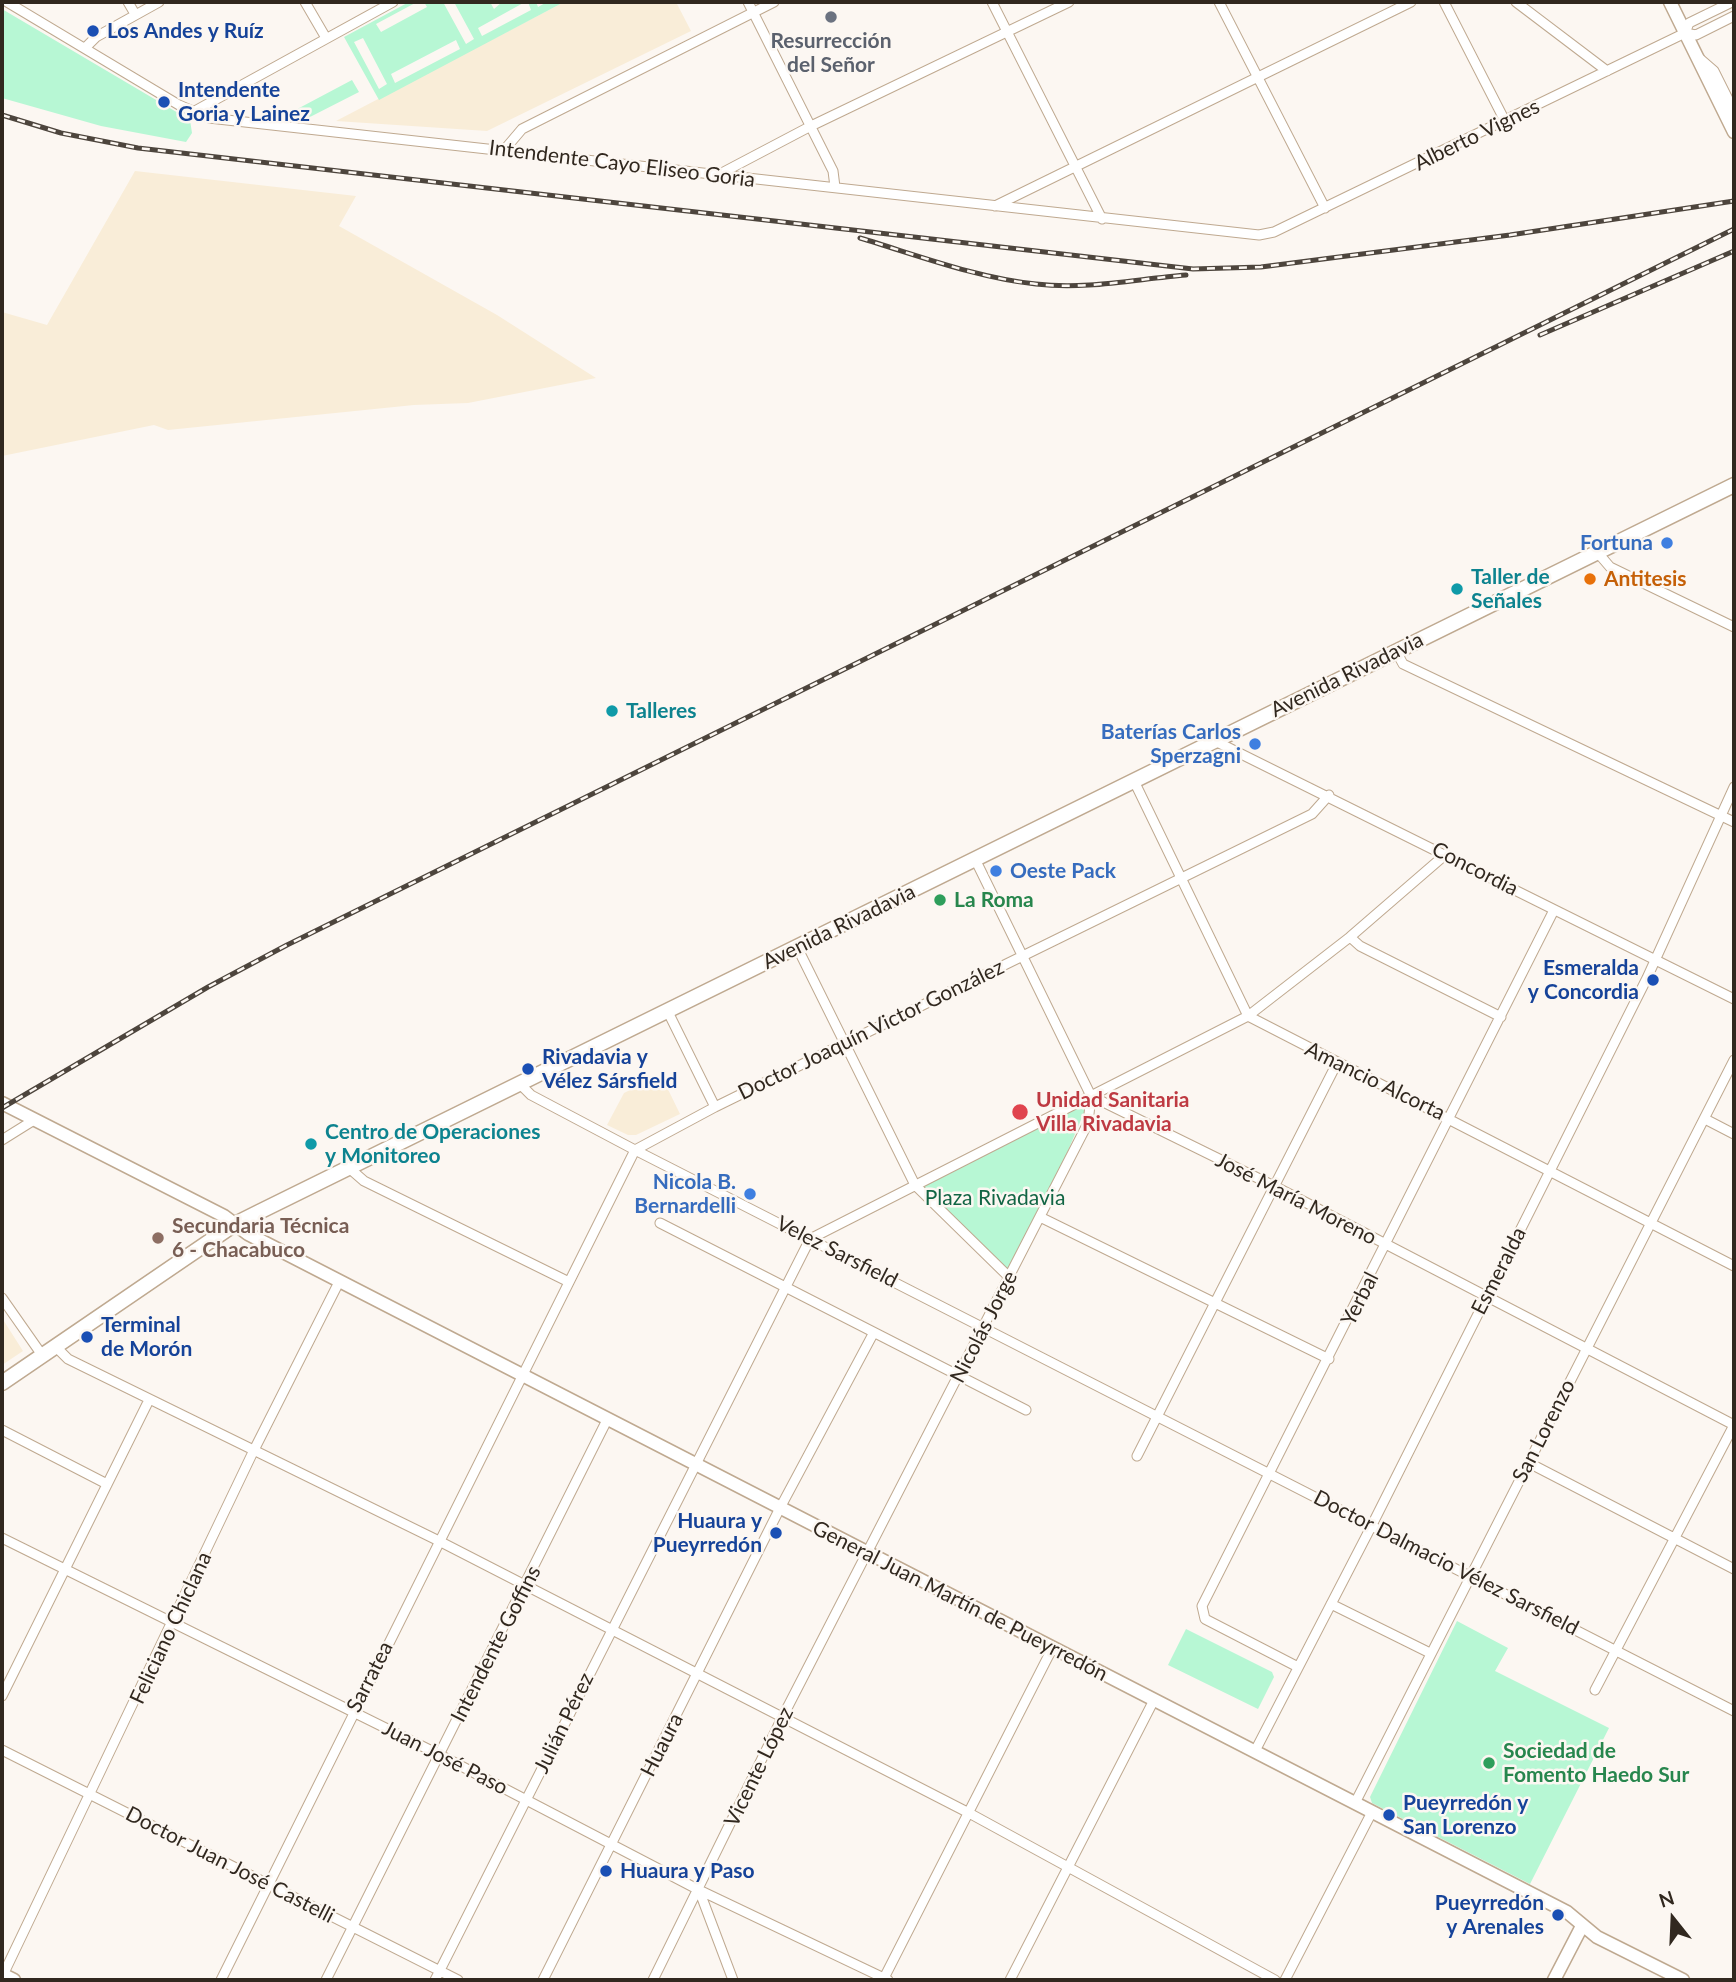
<!DOCTYPE html>
<html>
<head>
<meta charset="utf-8">
<style>
  body { margin:0 }
  #map { position:relative; width:1736px; height:1982px; overflow:hidden; background:#fcf7f2; font-family:Lato,sans-serif }
  canvas { display:block }
  .frame { position:absolute; inset:0; border:4px solid #31281f; pointer-events:none }
  .north { position:absolute; left:1638px; top:1884px; width:70px; height:70px; -webkit-text-stroke:5px #fcf7f2; paint-order:stroke; rotate:342deg; font-size:19px; font-weight:700; line-height:28px; text-align:center; color:#31281f }
  .north::after { content:''; display:block; margin:auto; width:24px; height:32px; background:#31281f; clip-path:polygon(50% 0,100% 100%,50% 72%,0 100%) }
</style>
</head>
<body>
<div id="map">
<canvas width="1736" height="1982"></canvas>
<div class="frame"></div>
<div class="north">N</div>
</div>
<script>
const ctx = document.querySelector('canvas').getContext('2d');
ctx.lineJoin = 'round';
function fill(path, color) { ctx.fillStyle = color; ctx.fill(path, 'evenodd'); }
function stroke(path, color, width, dash) { ctx.strokeStyle = color; ctx.lineWidth = width; ctx.lineCap = dash ? 'butt' : 'round'; ctx.setLineDash(dash || []); ctx.stroke(path); }
function drawText(font, color, halo, rows, align = 'center') {
  ctx.font = font + ' Lato,sans-serif'; ctx.lineWidth = 5; ctx.setLineDash([]); ctx.textBaseline = 'middle'; ctx.strokeStyle = halo; ctx.fillStyle = color; for (const [text, x, y, turn = 0] of rows) {
    ctx.save(); ctx.translate(x, y); ctx.rotate((+turn || 0) * Math.PI / 180); ctx.textAlign = isNaN(turn) ? turn : align; if (halo) ctx.strokeText(text, 0, 0); ctx.fillText(text, 0, 0); ctx.restore();
  }
}
const industrial = new Path2D(`
  M564,2H676L691,31L487,131L336,121Z
  M135,171L356,196L339,226L497,315L596,378L468,403L414,405L168,430L154,425L2,456V312L47,325Z
  M661,1075L680,1114L636,1135H628L607,1125L624,1093Z
  M2,1318L23,1351L2,1365Z`);
const green = new Path2D(`
  M409,2H417L376,24L381,32L427,7L424,2H443L466,44L474,39L454,2H490L494,9L502,2H525L478,28L482,36L531,10L528,2H536L538,7L547,2H564L379,100L344,37ZM363,38L387,84L379,89L354,42ZM456,40L460,49L395,83L391,74Z
  M2,9L190,120L192,133L186,142L101,126L2,98Z
  M352,80L359,92L308,118L286,115Z
  M1091,1096L1040,1217L1010,1278L915,1185Z
  M1457,1621L1508,1648L1495,1671L1609,1728L1530,1884L1372,1803L1370,1797Z
  M1186,1629L1272,1672L1274,1677L1258,1709L1168,1665Z`);
const street = new Path2D(`
  M7,2L179,105L209,118L1259,235L1274,232L1685,33L1696,35L1734,16
  M128,2L135,14
  M305,2L326,38
  M748,2L833,171L835,187
  M992,2L1102,219
  M1219,2L1325,208
  M1444,2L1505,121
  M1516,2L1607,71
  M1685,33L1689,23L1732,2
  M86,47L96,37L159,2
  M1699,58L1714,71L1734,111
  M193,112L393,2
  M505,149L522,129L774,2
  M716,176L811,126L1069,2
  M995,206L1411,2
  M1598,553L1610,567L1734,627
  M1396,651L1403,664L1734,822
  M1215,741L1734,999
  M1134,781L1248,1016L1734,1266
  M975,859L1091,1096L1276,1187L1734,1425
  M1350,937L1360,946L1501,1017
  M797,947L915,1185L1010,1278
  M668,1012L715,1107
  M520,1084L531,1095L635,1150L1734,1711
  M1705,1119L1734,1134
  M2,1140L34,1120
  M348,1167L364,1181L569,1282
  M1040,1217L1329,1359
  M660,1223L1026,1410
  M2,1298L42,1355
  M55,1346L68,1359L439,1541L969,1813L1275,1980
  M2,1430L105,1483
  M1137,1456L1337,1063
  M1529,1463L1734,1569
  M2,1538L440,1755L699,1890L888,1980
  M1331,1604L1430,1653
  M1298,1667L1205,1619L1202,1606L1554,910
  M1595,1690L1734,1425
  M2,1696L149,1400
  M2,1750L458,1980
  M1255,1751L1372,1525L1647,978L1734,787
  M1355,1803L1734,1060
  M699,1890L733,1980
  M3,1975L253,1452L339,1282
  M221,1980L635,1150L715,1107L1312,814L1329,795
  M326,1980L607,1420
  M435,1980L810,1239L1248,1016L1350,937L1446,854
  M543,1980L780,1508L873,1334
  M653,1980L782,1718L1088,1123L1091,1096
  M883,1980L1053,1647
  M1010,1980L1154,1700
  M1285,1980L1372,1812`);
const secondary = new Path2D(`
  M1670,2L1734,132
  M2,1103L224,1216L248,1234L1567,1912L1597,1937L1683,1980
  M2,1974L14,1980
  M1554,1980L1582,1926`);
const primary = new Path2D(`
  M2,1383L235,1224L259,1212L1734,485`);
const rail = new Path2D(`
  M2,115L61,133L138,148L1193,269L1261,267L1510,235L1734,201
  M860,238C917,255 977,278 1036,284C1086,290 1136,279 1186,275
  M1540,335L1734,251
  M2,1108L208,987L287,945L1734,229`);
const markers = [
  [831,17,7,"#6b7280"],
  [93,31,7,"#1a4fb4"],
  [164,102,7,"#1a4fb4"],
  [1667,543,7,"#3f7fe0"],
  [1590,579,7,"#e8710a"],
  [1457,589,7,"#0f9aa8"],
  [612,711,7,"#0f9aa8"],
  [1255,744,7,"#3f7fe0"],
  [996,871,7,"#3f7fe0"],
  [940,900,7,"#2e9e5b"],
  [1653,980,7,"#1a4fb4"],
  [528,1069,7,"#1a4fb4"],
  [1020,1112,9,"#e0444e"],
  [311,1144,7,"#0f9aa8"],
  [750,1194,7,"#3f7fe0"],
  [158,1238,7,"#8d6e63"],
  [87,1337,7,"#1a4fb4"],
  [776,1533,7,"#1a4fb4"],
  [1489,1763,7,"#2e9e5b"],
  [1389,1815,7,"#1a4fb4"],
  [606,1871,7,"#1a4fb4"],
  [1558,1915,7,"#1a4fb4"]
];
const transitNames = [
  ["Los Andes y Ruíz",107,31],
  ["Intendente",178,90],
  ["Goria y Lainez",178,114],
  ["Esmeralda",1639,968,"right"],
  ["y Concordia",1639,992,"right"],
  ["Rivadavia y",542,1057],
  ["Vélez Sársfield",542,1081],
  ["Terminal",101,1325],
  ["de Morón",101,1349],
  ["Huaura y",762,1521,"right"],
  ["Pueyrredón",762,1545,"right"],
  ["Pueyrredón y",1403,1803],
  ["San Lorenzo",1403,1827],
  ["Huaura y Paso",620,1871],
  ["Pueyrredón",1544,1903,"right"],
  ["y Arenales",1544,1927,"right"]
];
const worshipNames = [
  ["Resurrección",831,41],
  ["del Señor",831,65]
];
const streetNames = [
  ["Alberto Vignes",1477,135,-26],
  ["Intendente Cayo Eliseo Goria",622,164,7],
  ["Avenida Rivadavia",1347,675,-26],
  ["Concordia",1475,869,27],
  ["Avenida Rivadavia",839,927,-26],
  ["Doctor Joaquín Victor González",871,1030,-26],
  ["Amancio Alcorta",1375,1081,26],
  ["José María Moreno",1296,1199,27],
  ["Velez Sarsfield",837,1252,27],
  ["Esmeralda",1499,1271,-63],
  ["Yerbal",1360,1299,-63],
  ["Nicolás Jorge",984,1327,-63],
  ["San Lorenzo",1544,1431,-63],
  ["Doctor Dalmacio Vélez Sarsfield",1446,1563,27],
  ["General Juan Martín de Pueyrredón",960,1601,27],
  ["Feliciano Chiclana",171,1628,-65],
  ["Intendente Goffins",496,1644,-63],
  ["Sarratea",370,1677,-63],
  ["Julián Pérez",564,1723,-64],
  ["Huaura",662,1745,-63],
  ["Juan José Paso",445,1758,27],
  ["Vicente López",759,1767,-64],
  ["Doctor Juan José Castelli",230,1865,27]
];
const shopNames = [
  ["Fortuna",1653,543],
  ["Baterías Carlos",1241,732],
  ["Sperzagni",1241,756],
  ["Oeste Pack",1010,871,"left"],
  ["Nicola B.",736,1182],
  ["Bernardelli",736,1206]
];
const cultureNames = [
  ["Taller de",1471,577],
  ["Señales",1471,601],
  ["Talleres",626,711],
  ["Centro de Operaciones",325,1132],
  ["y Monitoreo",325,1156]
];
const foodNames = [
  ["Antitesis",1604,579]
];
const leisureNames = [
  ["La Roma",954,900],
  ["Sociedad de",1503,1751],
  ["Fomento Haedo Sur",1503,1775]
];
const healthNames = [
  ["Unidad Sanitaria",1036,1100],
  ["Villa Rivadavia",1036,1124]
];
const parkNames = [
  ["Plaza Rivadavia",995,1198]
];
const educationNames = [
  ["Secundaria Técnica",172,1226],
  ["6 - Chacabuco",172,1250]
];
fill(industrial, '#f9edd8');
fill(green, '#b7f7d4');
stroke(street, '#bfa990', 11);
stroke(secondary, '#bfa990', 15);
stroke(primary, '#bfa990', 17);
stroke(street, '#fff', 9);
stroke(secondary, '#fff', 12);
stroke(primary, '#fff', 14);
stroke(rail, '#4d453d', 5);
stroke(rail, '#fcf7f2', 2.5, [8]);
for (const [x, y, r, color] of markers) { const dot = new Path2D(); dot.arc(x, y, r, 0, 2 * Math.PI); ctx.fillStyle = color; ctx.fill(dot); stroke(dot, '#fcf7f2', 2.5); }
drawText('bold 21px', '#164399', '#fcf7f2', transitNames, 'left');
drawText('bold 21px', '#5b616d', '#fcf7f2', worshipNames);
drawText('21px', '#31281f', '#fcf7f2', streetNames);
drawText('bold 21px', '#366cbe', '#fcf7f2', shopNames, 'right');
drawText('bold 21px', '#0d838f', '#fcf7f2', cultureNames, 'left');
drawText('bold 21px', '#c56008', '#fcf7f2', foodNames, 'left');
drawText('bold 21px', '#27864d', '#fcf7f2', leisureNames, 'left');
drawText('bold 21px', '#be3a42', '#fcf7f2', healthNames, 'left');
drawText('21px', '#116544', '#fcf7f2', parkNames);
drawText('bold 21px', '#785e54', '#fcf7f2', educationNames, 'left');
</script>
</body>
</html>
